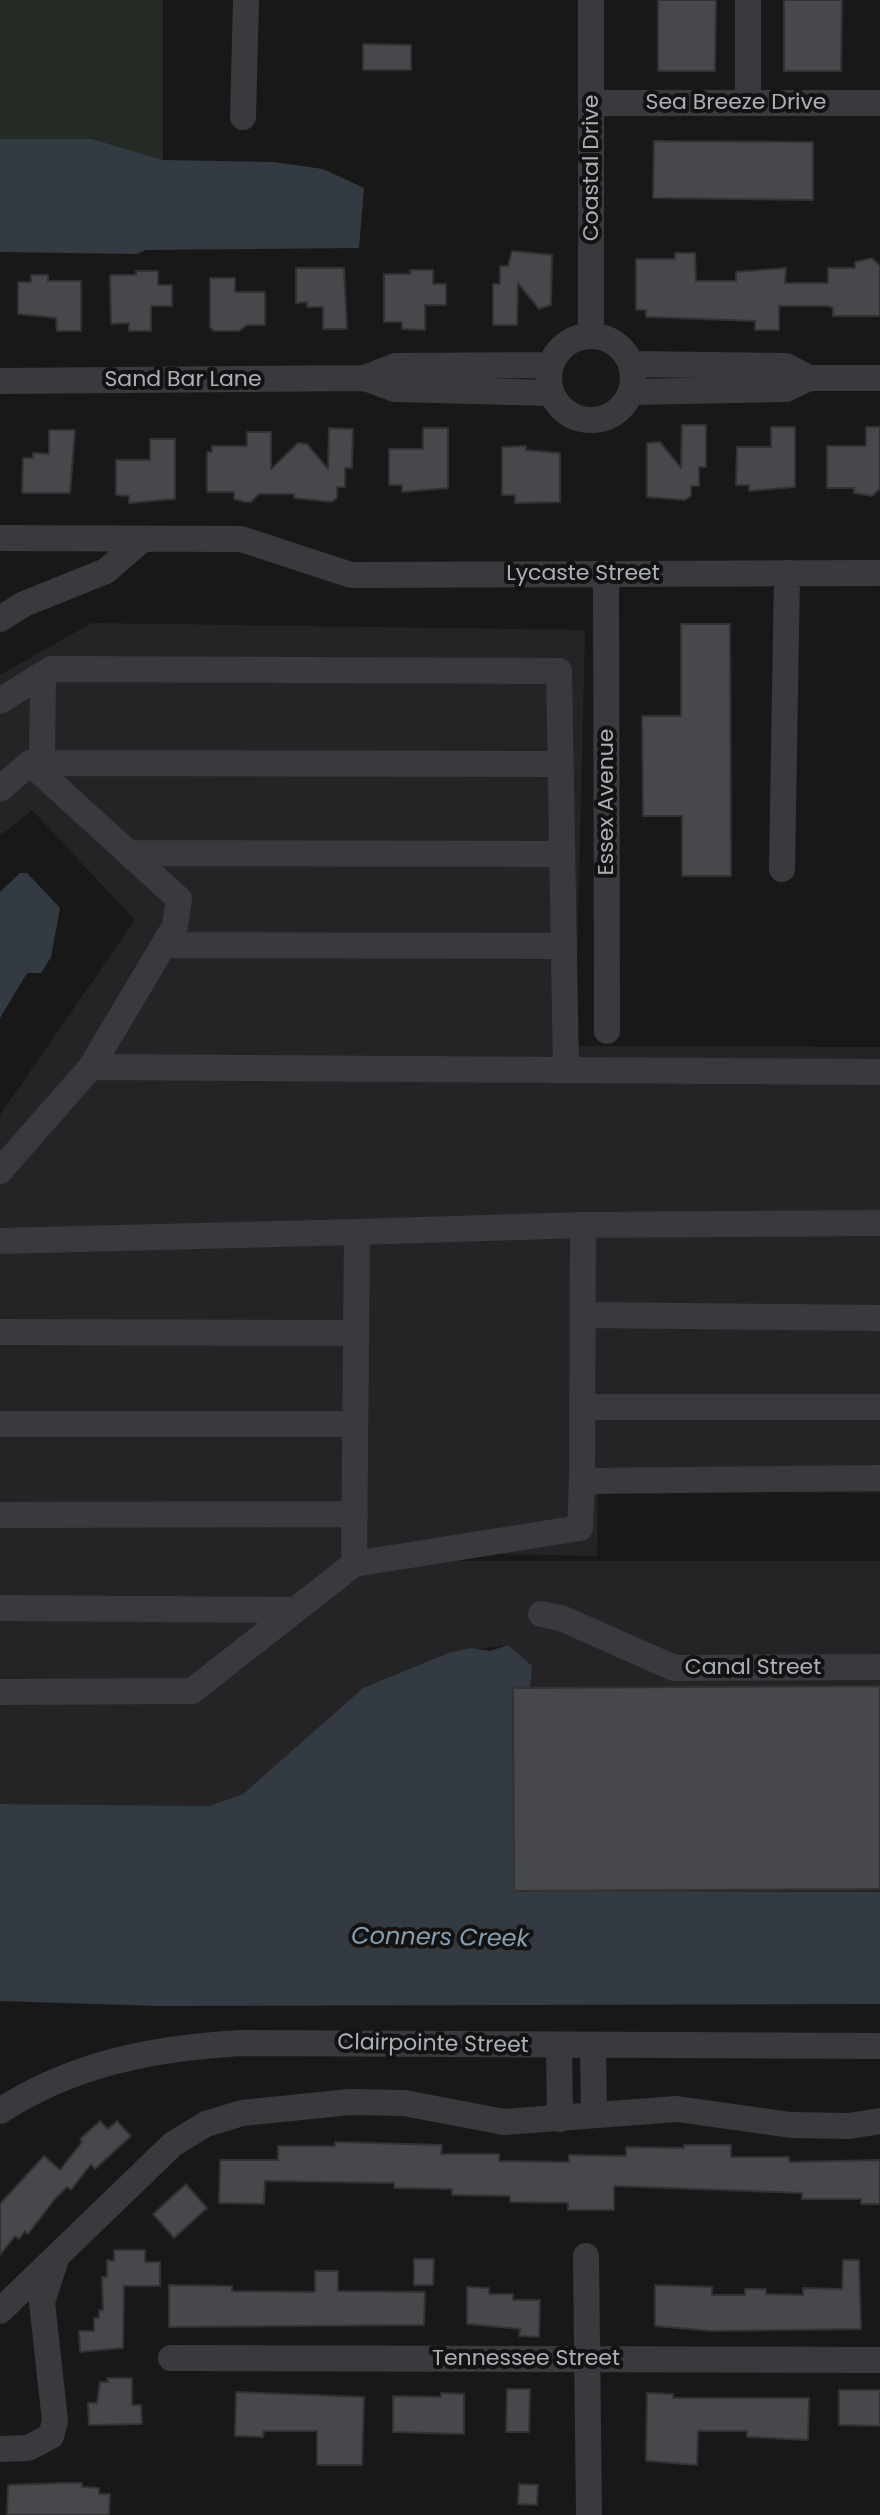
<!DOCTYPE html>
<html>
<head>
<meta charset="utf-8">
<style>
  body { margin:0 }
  canvas { display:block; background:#181819 }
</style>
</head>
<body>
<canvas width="880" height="2515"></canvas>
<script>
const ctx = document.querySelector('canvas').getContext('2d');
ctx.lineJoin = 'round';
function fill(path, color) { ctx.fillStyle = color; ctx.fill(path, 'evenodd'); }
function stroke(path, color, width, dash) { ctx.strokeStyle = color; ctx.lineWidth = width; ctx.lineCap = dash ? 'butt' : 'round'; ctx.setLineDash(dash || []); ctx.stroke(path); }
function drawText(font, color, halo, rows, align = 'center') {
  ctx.font = font + ' Poppins,sans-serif'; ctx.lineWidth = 8; ctx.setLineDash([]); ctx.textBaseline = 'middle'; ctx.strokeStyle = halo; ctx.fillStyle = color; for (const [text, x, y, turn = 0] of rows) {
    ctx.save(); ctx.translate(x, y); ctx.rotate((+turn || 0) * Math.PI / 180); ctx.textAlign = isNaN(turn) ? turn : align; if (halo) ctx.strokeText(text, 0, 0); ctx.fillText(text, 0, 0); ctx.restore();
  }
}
const built = new Path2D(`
  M92,623L585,630L575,1046L880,1047V1493L598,1490L597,1556L458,1553L457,1561H880V1892L514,1891L512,1687L531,1666L508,1645L448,1653L363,1688L243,1794L209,1806L0,1804V1115L135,920L32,810L0,836V675Z`);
const green = new Path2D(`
  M0,0H163V160L92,139H0Z`);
const water = new Path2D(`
  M0,139H92L163,160L273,162L323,169L364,188L359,248L146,250L137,254L0,252Z
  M20,873H27L60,908L51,957L41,973H27L0,1018V892Z
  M508,1645L532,1666L530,1688H512L514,1891L880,1892V2004L158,2006L0,2001V1804L209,1806L243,1794L363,1688L448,1653L471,1648L490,1651Z`);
const building = new Path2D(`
  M658,0H716L715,71H658Z
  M784,0H842L841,71H784Z
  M363,44L411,45V70H363Z
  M654,141L813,142V200L653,198Z
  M512,251L552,255L551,305L539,309L518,283L517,325H493V284H500V266H508Z
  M675,253H695L696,281H736V272L786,268L785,283H828V268H855V262L872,258L880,266V316H833V308L828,306H779V330H755V321L646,317V310H636V259H675Z
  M296,268H344L347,329H323V307H307V302L296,303Z
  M410,270H433V284H446V305H425V330L402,329V322H384V274H411Z
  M136,271H158V285H172V306H151V331H129V323L111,324L110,275H136Z
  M31,275H48V281H81V331H57L56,318L18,314V282H31Z
  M210,278H235V292H265V325H247L239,331H214L210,327Z
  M682,425H706V467H699V486H691V496L685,500L647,497V443L660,442L681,468Z
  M771,427H795V487L749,491V485H736L737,447H771Z
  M866,427H880V489L872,496L854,493V488H827V446H866Z
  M329,428L353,429L352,468H345V487H337V498L332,502L294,498V494H259L251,502H245L234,499V492H207V452H212V446H247V432H271V469L298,443L307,444L328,469Z
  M423,428H448V488L402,492V485H389V449H423Z
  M49,430H75L70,493H22L23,458H33V453L49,454Z
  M150,439H175V499L129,503V496L116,495V460H150Z
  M526,446V450L560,453V502L515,503V495H502V447Z
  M681,624H730L731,876H682V816H643L642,716H681Z
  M880,1686V1889L514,1891L513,1688Z
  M100,2121L108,2129L117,2121L131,2136L95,2169L91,2164L71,2190L67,2187L55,2199L28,2234L25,2231L19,2239L15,2236L0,2255V2204L44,2156L60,2170L82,2142L80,2139Z
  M335,2142L442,2145L441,2154H499V2161L569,2162V2155L626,2156V2147L684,2148V2145H731V2157H789V2162L880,2160V2204H861V2199H802V2193L614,2186V2210H568V2203L510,2202V2196L452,2195V2189L394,2188V2183L265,2181L264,2204L219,2203L220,2160H278V2146H335Z
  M186,2184L207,2208L174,2238L153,2214Z
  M114,2250H145V2262H160V2286H124L123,2348L80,2352L79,2331H94V2318H99V2310H103L102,2277H107V2260L114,2261Z
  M414,2259H434L433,2285H414Z
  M843,2260H859L861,2329L711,2331L655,2326V2285L712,2287V2295H745V2289H766V2294L803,2295V2288L842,2289Z
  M315,2271H338V2291L425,2292L424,2325L169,2327V2285L232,2286V2291L315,2292Z
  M467,2287L489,2288V2294H513V2300H540L539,2337L519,2336L520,2329L467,2324Z
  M107,2378H132V2405H141L142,2424L89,2425L88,2403H97L100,2382H108Z
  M507,2389H530L529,2432H506Z
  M839,2390H880V2426L839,2425Z
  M236,2392L364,2397L362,2465H317V2431H264L263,2437L235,2436Z
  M441,2393L464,2394V2434L393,2432V2396L441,2397Z
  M647,2393L673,2394V2398H809L808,2440L747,2437V2431H698L697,2465L646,2461Z
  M62,2483H82V2487L99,2488V2494H110L109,2515H7L8,2485Z
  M519,2484L538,2485L537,2505L518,2504Z`);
const minor = new Path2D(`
  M748,102V0
  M591,103H880
  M243,117L246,0
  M591,335V0
  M549 378a42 42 0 1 1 84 0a42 42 0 1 1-84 0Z
  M631,364L786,366L809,378
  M365,378L395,366L550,365
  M0,381L365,378L395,389L551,393
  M631,392L786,389L809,378H880
  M0,538L241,539L351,575L880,573
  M606,574L607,1031
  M0,619L24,604L106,571L143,539
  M0,701L51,669L559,671L566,1070
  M30,763L560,764
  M42,764L43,674
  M0,789L30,763L179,899L175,926L91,1067
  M130,853L562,854
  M782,869L787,573
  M164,945L564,946
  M0,1171L91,1067L880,1072
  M357,1232L583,1225
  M0,1241L357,1232L354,1564
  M583,1315L880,1318
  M0,1332L356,1333
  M582,1407H880
  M0,1424H355
  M582,1481L583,1225L880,1223
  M0,1515L355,1514
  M0,1608L295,1610
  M541,1614L561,1618L674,1668L880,1667
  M0,1692L192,1691L354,1564L580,1528L582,1481L880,1478
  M593,2046L594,2115
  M559,2047L560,2119
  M0,2111C74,2063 155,2048 241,2043L880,2046
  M586,2256L589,2515
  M0,2311L173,2144L206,2124L242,2113L350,2102L404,2103L504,2122L677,2109L791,2125L849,2126L880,2121
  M171,2358L880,2360
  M0,2449L28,2448L51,2436L55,2421L42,2302L56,2259`);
const streetNames = [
  ["Sea Breeze Drive",736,103],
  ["Coastal Drive",592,168,-90],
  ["Sand Bar Lane",183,380],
  ["Lycaste Street",583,574],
  ["Essex Avenue",607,802,-90],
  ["Canal Street",753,1668],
  ["Clairpointe Street",433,2045,1],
  ["Tennessee Street",526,2359]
];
const waterNames = [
  ["Conners Creek",440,1939,1]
];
fill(built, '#242426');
fill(green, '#242b25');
fill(water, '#333a41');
fill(building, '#47484b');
stroke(building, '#323235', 2);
stroke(minor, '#393a3e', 26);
drawText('22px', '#abafb7', '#131314', streetNames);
drawText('italic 24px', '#879dae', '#131314', waterNames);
</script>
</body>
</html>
